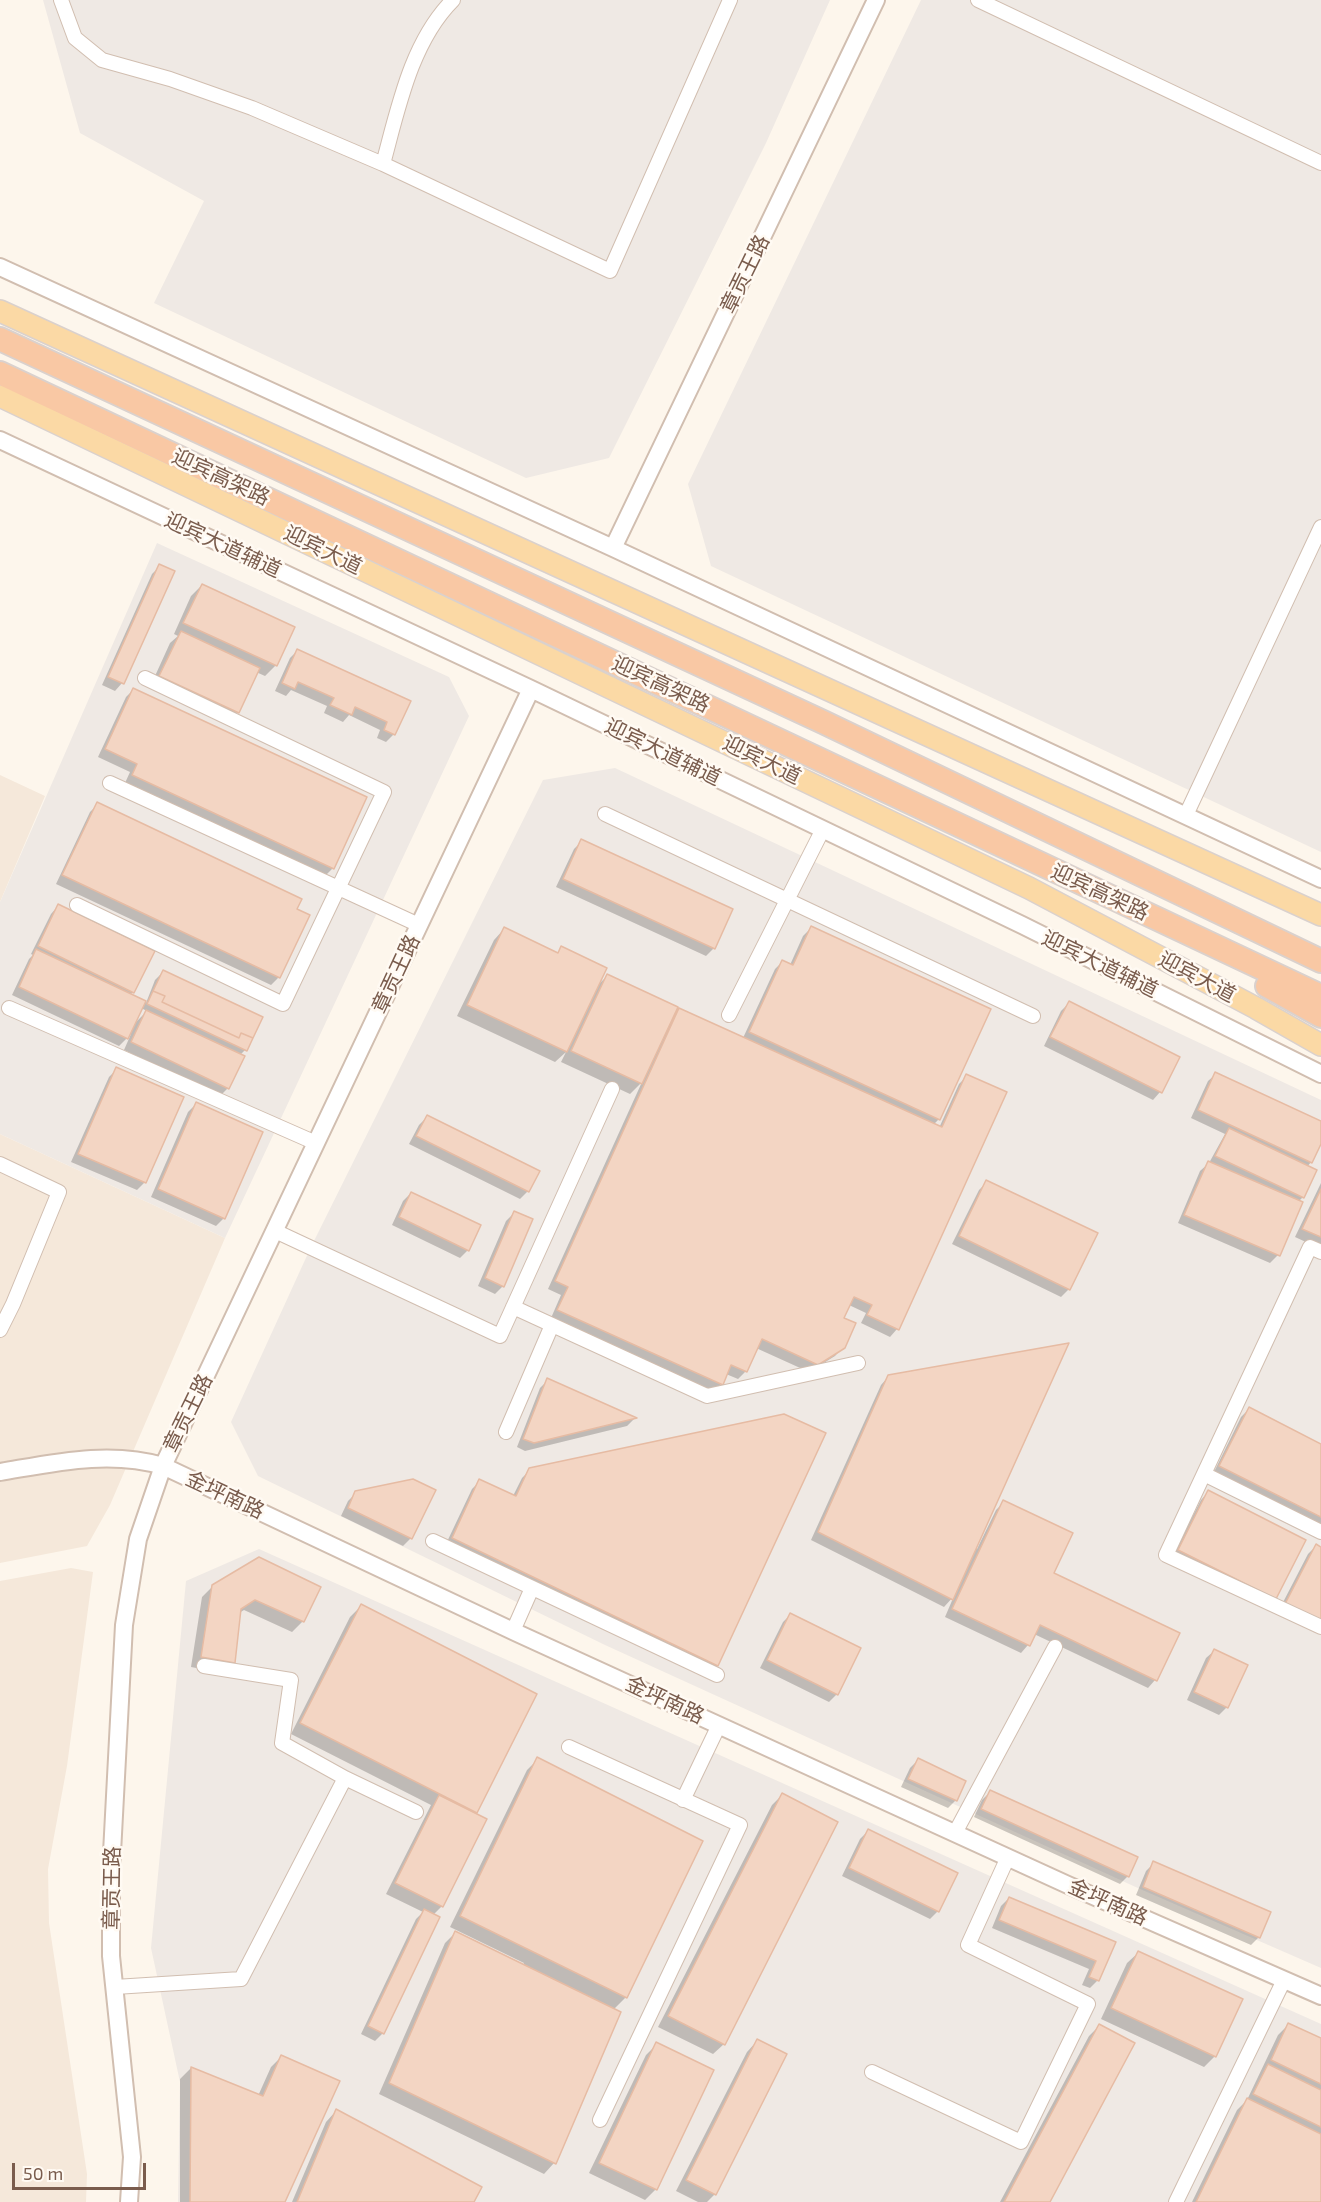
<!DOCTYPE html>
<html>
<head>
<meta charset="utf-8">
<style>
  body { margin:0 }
  #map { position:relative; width:1321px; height:2202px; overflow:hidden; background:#fdf6ec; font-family:"Exo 2",sans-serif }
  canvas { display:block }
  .scale { position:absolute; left:12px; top:2163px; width:134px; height:27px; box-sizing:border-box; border:3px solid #7a5c4d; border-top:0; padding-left:8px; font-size:18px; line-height:21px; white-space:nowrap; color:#7a5c4d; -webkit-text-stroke:4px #fffaf3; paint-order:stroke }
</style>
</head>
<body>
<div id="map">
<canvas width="1321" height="2202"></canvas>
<div class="scale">50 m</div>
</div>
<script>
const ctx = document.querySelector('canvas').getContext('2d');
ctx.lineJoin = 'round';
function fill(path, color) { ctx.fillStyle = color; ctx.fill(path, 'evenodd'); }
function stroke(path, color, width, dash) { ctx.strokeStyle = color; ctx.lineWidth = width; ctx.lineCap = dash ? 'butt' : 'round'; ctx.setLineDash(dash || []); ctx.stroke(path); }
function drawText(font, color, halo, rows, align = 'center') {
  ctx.font = font + ' "Exo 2","Noto Sans SC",sans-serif'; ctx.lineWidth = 5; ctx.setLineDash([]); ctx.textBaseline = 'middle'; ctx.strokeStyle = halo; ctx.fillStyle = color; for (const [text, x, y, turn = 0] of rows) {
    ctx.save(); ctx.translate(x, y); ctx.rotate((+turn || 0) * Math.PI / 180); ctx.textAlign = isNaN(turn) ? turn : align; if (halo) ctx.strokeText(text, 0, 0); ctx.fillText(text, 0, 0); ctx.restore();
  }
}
const residential = new Path2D(`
  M0,775L45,796L0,902Z
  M0,1134L225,1238L110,1505L87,1546L0,1563Z
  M71,1568L93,1572L67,1766L48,1869L49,1923L87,2174L86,2202H0V1581Z`);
const industrial = new Path2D(`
  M43,0H830L766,143L609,458L526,478L154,303L204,201L80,133Z
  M921,0H1321V852L711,566L688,484Z
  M157,543L449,677L469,716L225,1238L0,1134V902Z
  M615,768L1321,1100V1968L1140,1889L605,1645L258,1476L231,1422L310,1249L543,780Z
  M259,1549L1321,2024V2202H178L180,2082L151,1948L186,1581Z`);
const shadow = new Path2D(`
  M160,566L122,683L115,691L102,685L152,574Z
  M202,585L293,628L276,665L265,676L256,672L237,712L227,723L150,687L170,643L178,636L174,634L191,596Z
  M298,650L409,702L394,734L386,742L377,738L380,730L349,715L343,722L324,713L327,706L291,690L286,696L275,691L290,658Z
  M134,689L333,868L325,876L125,783L130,772L98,757L126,697Z
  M98,804L308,916L278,978L271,985L56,884L90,812Z
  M582,841L714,948L706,956L556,887L574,849Z
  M58,906L133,992L130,995L146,1003L155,980L163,972L261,1018L245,1050L240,1055L228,1088L220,1096L124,1050L131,1034L119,1046L12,995L29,959L33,955L31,954L51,914ZM141,1008L147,1011L135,1023Z
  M811,928L989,1010L938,1120L933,1125L939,1128L959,1084L967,1076L897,1329L890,1337L861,1323L866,1313L849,1305L842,1318L843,1347L835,1356L809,1372L756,1348L745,1372L738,1379L726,1374L721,1384L714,1392L551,1318L561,1295L548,1289L642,1082L630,1094L561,1062L566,1052L555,1062L457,1016L494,940L504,929L556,954L562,948L598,985L607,976L672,1017L679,1009L743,1038L775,969L782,962L790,965L803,936Z
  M1069,1003L1178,1057L1160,1092L1153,1100L1044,1046L1061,1011Z
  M117,1069L182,1098L145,1182L137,1190L71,1162L109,1077Z
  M1216,1074L1321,1123V1141L1311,1162L1307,1167L1315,1171L1302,1198L1298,1202L1278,1255L1270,1263L1178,1223L1200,1171L1209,1163L1225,1134L1191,1118L1208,1081Z
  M196,1104L224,1218L216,1226L151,1197L188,1112Z
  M427,1117L528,1191L520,1199L409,1144L419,1125Z
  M987,1182L1069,1289L1061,1297L952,1244L979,1190Z
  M1321,1183V1249L1295,1237Z
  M411,1193L468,1250L460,1258L392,1225L403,1201Z
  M514,1213L503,1286L495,1294L478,1286L506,1221Z
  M889,1376L975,1547L977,1549L996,1510L1004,1502L1052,1574L1155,1680L1148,1688L1034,1634L1028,1645L1021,1653L945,1617L954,1596L944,1607L811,1540L881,1385Z
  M548,1380L634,1419L627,1426L525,1451L517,1447L540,1388Z
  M1249,1409L1321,1446V1529L1213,1474L1241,1417Z
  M824,1434L717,1665L709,1673L445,1546L472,1489L480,1481L513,1496L522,1478L530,1470Z
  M1208,1492L1274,1598L1171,1558L1201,1500Z
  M356,1493L411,1538L403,1546L341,1516L348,1501Z
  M1316,1546L1321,1549V1633L1278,1612L1308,1554Z
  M259,1559L303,1621L292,1632L244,1610L239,1613L234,1662L223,1673L191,1667L202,1597L213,1586Z
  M361,1606L535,1695L474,1814L442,1906L433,1915L383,2033L375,2041L361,2034L416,1919L423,1912L386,1894L431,1805L291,1734L350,1617Z
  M790,1615L837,1694L829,1702L760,1668L783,1622Z
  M1214,1651L1227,1707L1219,1715L1187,1700L1206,1658Z
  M538,1759L626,1997L613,2010L554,2163L544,2174L379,2094L445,1943L455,1933L523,1966L524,1963L450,1927L527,1770Z
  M918,1760L964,1782L956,1800L948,1808L901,1787L910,1768Z
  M990,1792L1128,1876L1120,1884L974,1817L982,1800Z
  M782,1795L724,2044L713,2054L658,2027L772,1805Z
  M868,1831L938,1911L930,1919L842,1876L860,1839Z
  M1154,1863L1259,1937L1251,1945L1136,1895L1146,1871Z
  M1009,1898L1114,1942L1098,1980L1090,1988L1082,1985L1089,1969L992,1928L1001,1906Z
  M1138,1953L1215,2056L1204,2067L1101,2019L1127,1963Z
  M1289,2024L1321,2040V2202H1192L1237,2110L1247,2100L1278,2035Z
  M1099,2026L1048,2202H1000L1089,2036Z
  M757,2041L785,2055L715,2194L707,2202H698L676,2191L747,2052Z
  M657,2044L712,2071L656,2189L645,2200L589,2173L646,2055Z
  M282,2056L284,2202H180V2079L191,2068L258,2096L271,2067Z
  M336,2111L473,2202H292L326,2122Z`);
const building = new Path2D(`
  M159,564L175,571L124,684L108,677Z
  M202,584L295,627L277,666L183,623Z
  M181,631L260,668L239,713L159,676Z
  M297,649L411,701L395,735L384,730L387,722L355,707L352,715L330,705L334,698L298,682L295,689L282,683Z
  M133,688L367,797L334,869L132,775L137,764L105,749Z
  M97,802L302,899L297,909L310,915L280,978L62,875Z
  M581,839L733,909L715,949L563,879Z
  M58,904L155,951L134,993L38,946Z
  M811,926L991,1009L940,1120L749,1032L782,960L793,965Z
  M504,927L558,953L561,946L607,968L567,1052L467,1005Z
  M36,949L146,1001L128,1039L19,987Z
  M163,970L263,1017L253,1038L241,1033L239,1038L162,1002L165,996L153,991Z
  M607,974L678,1007L642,1084L571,1051Z
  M153,991L165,996L162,1002L239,1038L241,1033L253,1038L247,1051L147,1004Z
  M1069,1001L1180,1057L1162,1093L1050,1037Z
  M679,1008L942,1127L966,1074L1007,1092L899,1330L867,1315L872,1305L854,1297L844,1318L856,1323L845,1348L818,1365L762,1339L747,1372L731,1365L723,1385L557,1310L568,1287L555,1281Z
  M146,1010L245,1056L229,1089L131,1042Z
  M116,1067L184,1097L146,1183L78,1154Z
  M1215,1072L1321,1121V1144L1312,1163L1198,1110Z
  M196,1102L263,1132L225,1219L158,1189Z
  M427,1115L540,1171L529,1192L416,1136Z
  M1229,1128L1317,1170L1304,1198L1215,1156Z
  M1208,1161L1303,1202L1280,1256L1184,1215Z
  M986,1180L1098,1233L1070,1290L959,1236Z
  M1321,1189V1237L1302,1229Z
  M411,1192L481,1225L469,1251L399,1217Z
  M514,1211L533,1219L504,1287L485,1278Z
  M1069,1343L953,1600L818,1532L888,1375Z
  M547,1378L637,1418L534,1443L523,1439Z
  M1249,1407L1321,1444V1517L1219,1466Z
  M784,1414L826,1433L718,1666L452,1538L479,1479L516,1496L529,1468Z
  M413,1479L436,1490L412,1539L348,1508L355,1491Z
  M1208,1490L1306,1540L1276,1599L1178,1550Z
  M1003,1500L1073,1533L1054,1573L1180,1633L1157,1681L1040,1625L1030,1646L952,1609Z
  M1316,1544L1321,1547V1622L1285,1604Z
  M259,1557L321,1587L304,1622L255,1600L241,1609L235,1663L201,1657L212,1585Z
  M361,1604L537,1694L477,1813L300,1723Z
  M790,1613L861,1648L838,1695L767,1660Z
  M1214,1649L1248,1665L1228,1708L1194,1692Z
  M537,1757L703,1841L627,1998L460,1916Z
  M918,1758L966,1781L957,1801L908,1779Z
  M990,1790L1138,1857L1129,1877L981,1809Z
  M782,1793L838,1822L725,2045L668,2016Z
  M439,1795L487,1819L443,1907L395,1883Z
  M868,1829L958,1873L939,1912L849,1868Z
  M1153,1861L1271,1912L1260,1938L1143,1887Z
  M1009,1897L1116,1942L1099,1981L1089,1977L1096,1961L999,1920Z
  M424,1909L440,1917L384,2034L368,2026Z
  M455,1931L621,2012L556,2164L389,2083Z
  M1138,1951L1243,1999L1216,2057L1111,2008Z
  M1288,2023L1321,2038V2084L1271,2060Z
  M1099,2024L1135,2043L1050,2202H1004Z
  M757,2039L787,2054L716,2195L686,2180Z
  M656,2042L714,2070L657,2190L599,2163Z
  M281,2055L340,2081L285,2202H190L191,2067L263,2096Z
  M1268,2064L1321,2090V2127L1253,2094Z
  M1247,2098L1321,2134V2202H1196Z
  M336,2109L482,2187L474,2202H297Z`);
const minor = new Path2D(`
  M61,0L75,38L102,60L170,79L252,108L383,164L610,271L730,0
  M978,0L1321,163
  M383,164C398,109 411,42 453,0
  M110,783L419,925
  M605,814L1033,1016
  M1186,815L1321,527
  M77,905L283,1004L384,792L145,678
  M9,1008L316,1143
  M729,1015L823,829
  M0,1164L59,1192L13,1304L0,1330
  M275,1231L500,1336L612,1089
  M1321,1252L1310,1247L1166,1555L1321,1627
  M513,1307L707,1396L858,1363
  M506,1432L552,1325
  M1204,1474L1321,1532
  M433,1541L717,1675
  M513,1631L532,1588
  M204,1666L291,1680L282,1743L345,1778L416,1812
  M569,1747L740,1825L600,2120
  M683,1800L719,1725
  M955,1833L1055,1647
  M115,1987L241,1979L345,1778
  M872,2072L1021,2142L1088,2004L968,1945L1008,1857
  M1176,2202L1284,1980`);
const tertiary = new Path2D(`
  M0,267L613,548L1321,879
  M0,440L531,689L1022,925L1321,1074
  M613,548L876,0
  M0,1472C54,1463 109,1450 163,1466L517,1633L1068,1885L1321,1996
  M129,2202L132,2157L111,1956V1872L124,1625L138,1539L163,1466L531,689`);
const primary = new Path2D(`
  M0,311L1321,915
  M0,396L1029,888L1256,1008L1321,1045`);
const trunk = new Path2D(`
  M0,339L823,722L1321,961
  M0,373L1321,996
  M1267,986L1321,1016`);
const streetNames = [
  ["章贡王路",745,274,-64],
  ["迎宾高架路",221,477,25],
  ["迎宾大道辅道",223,545,25],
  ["迎宾大道",323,550,26],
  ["迎宾高架路",661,684,25],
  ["迎宾大道辅道",663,752,26],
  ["迎宾大道",762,760,26],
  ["迎宾高架路",1100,892,25],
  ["迎宾大道辅道",1100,964,26],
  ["章贡王路",396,974,-65],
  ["迎宾大道",1197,977,28],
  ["章贡王路",188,1413,-64],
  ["金坪南路",225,1495,25],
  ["金坪南路",665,1700,25],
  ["章贡王路",112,1888,-89],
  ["金坪南路",1108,1902,24]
];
fill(residential, '#f5e8da');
fill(industrial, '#efe9e4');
fill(shadow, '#0003');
fill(building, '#f3d5c3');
stroke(building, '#e6bba3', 1.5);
stroke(minor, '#d1beb0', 16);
stroke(tertiary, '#d1beb0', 20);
stroke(primary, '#dad1cd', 24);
stroke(trunk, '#dad1cd', 26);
stroke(minor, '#fff', 14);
stroke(tertiary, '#fff', 16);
stroke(primary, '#fbd9a5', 21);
stroke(trunk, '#f9c8a4', 22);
drawText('21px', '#7a5c4d', '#fffaf3', streetNames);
</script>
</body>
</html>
